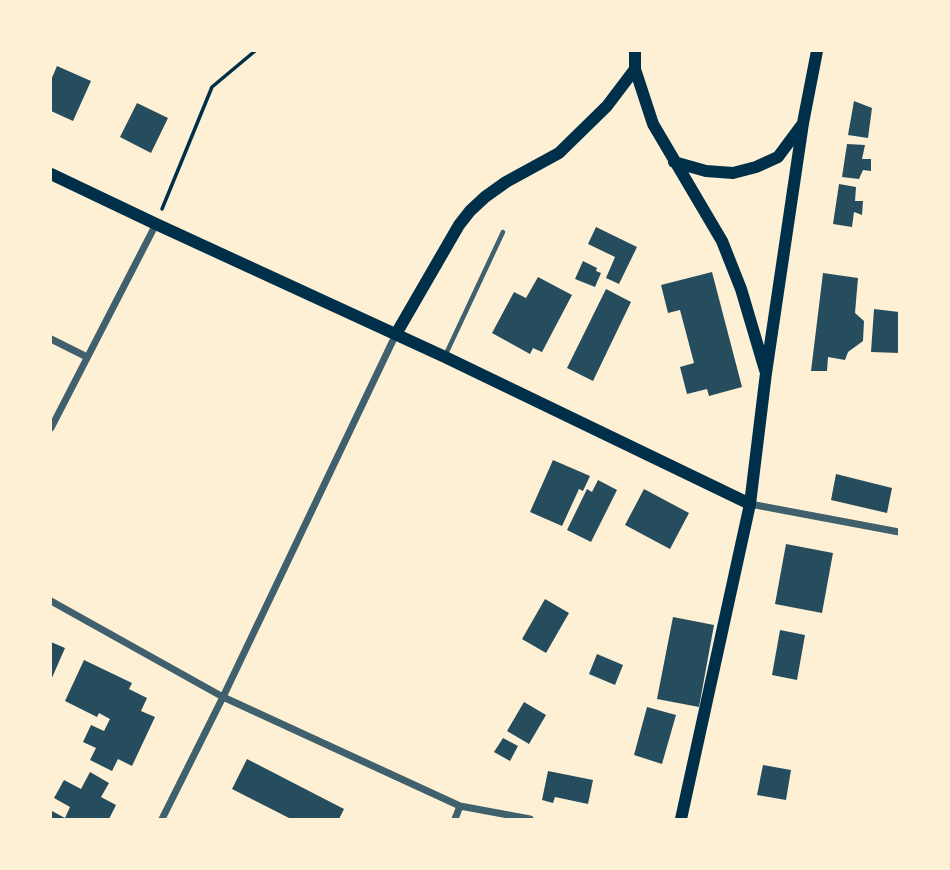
<!DOCTYPE html>
<html>
<head>
<meta charset="utf-8">
<style>
  body { margin:0 }
  #map { position:relative; width:950px; height:870px; overflow:hidden; background:#fdf0d5; font-family:Ubuntu,sans-serif }
  canvas { display:block }
  .frame { position:absolute; inset:0; border:52px solid #fdf0d5; pointer-events:none }
</style>
</head>
<body>
<div id="map">
<canvas width="950" height="870"></canvas>
<div class="frame"></div>
</div>
<script>
const ctx = document.querySelector('canvas').getContext('2d');
ctx.lineJoin = 'round';
function fill(path, color) { ctx.fillStyle = color; ctx.fill(path, 'evenodd'); }
function stroke(path, color, width, dash) { ctx.strokeStyle = color; ctx.lineWidth = width; ctx.lineCap = dash ? 'butt' : 'round'; ctx.setLineDash(dash || []); ctx.stroke(path); }
const building = new Path2D(`
  M57,66L91,81L73,121L51,111V80Z
  M854,101L872,108L868,138L848,135Z
  M137,103L168,118L151,153L120,137Z
  M847,144L865,145L862,159H871V171L863,170L859,179L842,177Z
  M839,184L856,187L855,201H863L862,215L854,212L852,227L833,224Z
  M596,227L637,247L619,284L606,278L615,257L588,244Z
  M583,261L597,268L596,271L601,273L595,287L575,279Z
  M712,272L742,387L709,396L707,389L687,394L680,367L694,363L680,310L668,313L661,285Z
  M823,273L858,278L855,313L864,321L863,341L848,352L845,360L828,357L827,371H811Z
  M538,277L572,295L542,352L533,348L530,354L492,333L514,292L526,298Z
  M606,289L631,302L593,381L567,368Z
  M874,309L899,312V353L871,352Z
  M553,460L590,476L583,491L579,489L562,526L530,512Z
  M836,474L892,488L887,513L831,500Z
  M598,480L617,490L591,542L567,530L587,489L592,492Z
  M644,489L689,513L670,549L625,525Z
  M786,544L833,553L822,613L775,604Z
  M545,599L569,613L546,653L522,639Z
  M673,617L714,625L699,707L657,699Z
  M780,630L805,635L797,680L772,675Z
  M51,642L65,648L51,680Z
  M597,654L623,665L615,685L589,674Z
  M84,660L132,683L129,689L147,698L141,711L155,717L132,766L118,759L112,771L90,760L96,748L83,742L91,725L104,731L110,719L99,713L97,717L65,701Z
  M524,702L546,715L529,744L507,731Z
  M647,707L676,715L662,764L634,755Z
  M503,738L518,746L510,761L494,752Z
  M247,759L344,809L339,819H291L232,789Z
  M763,765L791,770L786,800L757,795Z
  M548,771L593,780L588,804L555,797L553,803L542,800Z
  M90,772L109,783L101,797L116,805L109,819H51L52,811L65,818L70,807L54,798L64,780L81,789Z`);
const path = new Path2D(`
  M162,209L212,87L255,51`);
const service = new Path2D(`
  M445,356L503,232`);
const minor = new Path2D(`
  M51,339L87,357
  M51,428L156,224
  M750,504L899,532
  M51,601L223,697L460,806L530,819
  M162,819L223,697L396,334
  M455,819L460,806`);
const secondary = new Path2D(`
  M51,174L156,224L445,357L750,504
  M396,334L459,225L470,211L485,197L506,182L559,153L607,106L635,69`);
const primary = new Path2D(`
  M635,51V69L653,124L722,241L741,289L765,370
  M674,162L706,171L733,173L756,167L778,157L801,126
  M681,819L750,504L766,373L803,123L817,51`);
fill(building, '#264d5e');
stroke(path, '#003049', 3.5);
stroke(service, '#3f606c', 4.5);
stroke(minor, '#3f606c', 7);
stroke(secondary, '#003049', 12);
stroke(primary, '#003049', 12);
</script>
</body>
</html>
